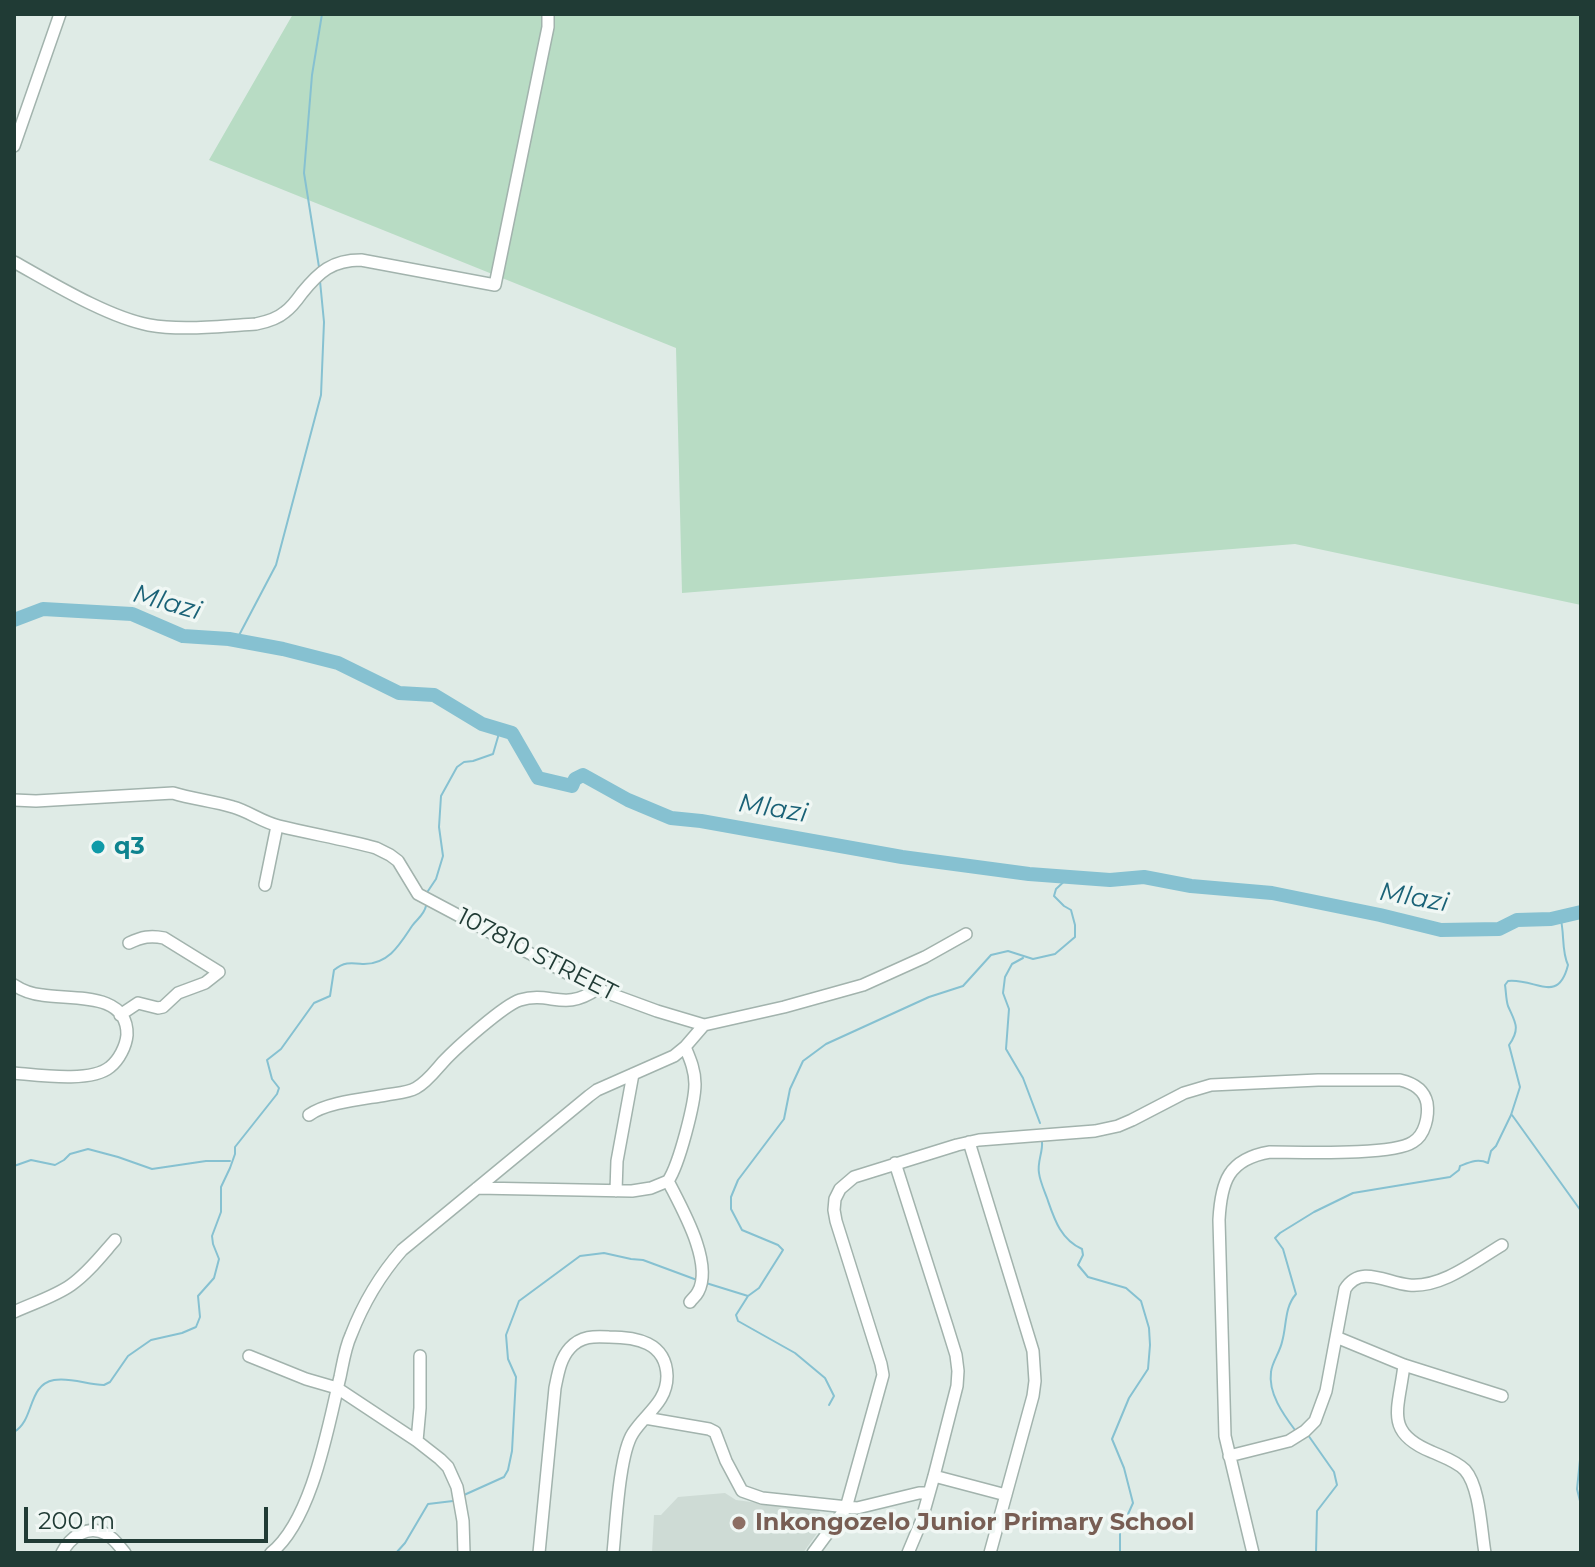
<!DOCTYPE html>
<html>
<head>
<meta charset="utf-8">
<style>
  body { margin:0 }
  #map { position:relative; width:1595px; height:1567px; overflow:hidden; background:#dfebe6; font-family:Montserrat,sans-serif }
  canvas { display:block }
  .frame { position:absolute; inset:0; border:16px solid #203b35; pointer-events:none }
  .scale { position:absolute; left:24px; top:1507px; width:244px; height:36px; box-sizing:border-box; border:4px solid #203b35; border-top:0; padding-left:10px; font-size:24px; line-height:28px; white-space:nowrap; color:#203b35; -webkit-text-stroke:6px #f0f7f4; paint-order:stroke }
</style>
</head>
<body>
<div id="map">
<canvas width="1595" height="1567"></canvas>
<div class="frame"></div>
<div class="scale">200 m</div>
</div>
<script>
const ctx = document.querySelector('canvas').getContext('2d');
ctx.lineJoin = 'round';
function fill(path, color) { ctx.fillStyle = color; ctx.fill(path, 'evenodd'); }
function stroke(path, color, width, dash) { ctx.strokeStyle = color; ctx.lineWidth = width; ctx.lineCap = dash ? 'butt' : 'round'; ctx.setLineDash(dash || []); ctx.stroke(path); }
function drawText(font, color, halo, rows, align = 'center') {
  ctx.font = font + ' Montserrat,sans-serif'; ctx.lineWidth = 7; ctx.setLineDash([]); ctx.textBaseline = 'middle'; ctx.strokeStyle = halo; ctx.fillStyle = color; for (const [text, x, y, turn = 0] of rows) {
    ctx.save(); ctx.translate(x, y); ctx.rotate((+turn || 0) * Math.PI / 180); ctx.textAlign = isNaN(turn) ? turn : align; if (halo) ctx.strokeText(text, 0, 0); ctx.fillText(text, 0, 0); ctx.restore();
  }
}
const built = new Path2D(`
  M725,1493L736,1500L819,1511L825,1522L803,1553H652L654,1515H661L678,1497Z`);
const green = new Path2D(`
  M293,14H1581V605L1295,544L682,593L676,348L209,160Z`);
const stream = new Path2D(`
  M319,267L304,173L312,75L322,14
  M236,641L276,565L321,395L324,322L320,281
  M426,894L436,879L443,856L439,827L441,796L457,767L464,762L473,761L493,754L500,730
  M1023,958L1012,964L1005,977L1003,993L1009,1009L1006,1049L1023,1078L1040,1123
  M1512,1115L1581,1211
  M1042,1142C1043,1152 1037,1162 1039,1173C1040,1181 1044,1190 1047,1198C1054,1218 1060,1239 1082,1249L1083,1255L1078,1265L1088,1277L1126,1288L1141,1301L1149,1328L1150,1345L1148,1369L1129,1398L1112,1439L1124,1468L1133,1503L1120,1532V1553
  M14,1166L31,1160L55,1165L64,1160L70,1154L88,1149L118,1157L152,1169L206,1161H230
  M706,1283L748,1296L759,1288L783,1250L778,1245L742,1230L731,1209V1197L738,1180L784,1119L790,1089L803,1061L826,1044L929,997L963,986L991,955L1008,951L1033,959L1055,954L1075,937V925L1071,910L1064,906L1054,896L1056,889L1070,876
  M748,1296L736,1315L738,1321L795,1353L825,1378L834,1396L829,1405
  M1295,1430C1283,1414 1268,1393 1271,1372C1272,1362 1280,1352 1282,1342C1287,1325 1284,1308 1296,1294L1283,1249L1275,1238L1280,1233L1314,1212L1353,1193L1450,1177L1459,1170L1460,1166C1470,1162 1478,1158 1488,1163L1491,1151L1496,1146L1511,1115L1520,1087L1509,1045C1521,1028 1515,1022 1508,1006C1506,1000 1506,991 1505,985L1508,981C1536,978 1558,1005 1568,965C1561,950 1565,933 1560,916
  M14,1432C35,1420 27,1385 54,1380C71,1377 88,1385 104,1385L110,1382L128,1356L151,1340L182,1333L196,1327L200,1317L198,1296L214,1278L219,1259L213,1244L212,1236L221,1212V1187L230,1168L235,1154V1147L277,1094L279,1088L272,1079L267,1060L281,1049L314,1003L330,996L334,970C345,961 352,963 364,964C389,964 400,944 412,926C417,919 424,915 426,906
  M1308,1435L1334,1472L1337,1485L1317,1511L1316,1553
  M1581,1450L1577,1489L1581,1505
  M464,1495L504,1477L508,1470L512,1451L516,1377L508,1359L506,1335L519,1301L580,1256L604,1253L631,1259L643,1260L697,1280
  M396,1553L405,1543L428,1504L453,1501`);
const river = new Path2D(`
  M14,620L43,609L132,614L183,636L229,639L283,649L338,663L399,693L434,695L482,724L512,733L538,778L572,786L575,779L583,775L628,800L671,818L701,821L902,857L1029,874L1110,880L1144,877L1191,886L1272,893L1380,915L1441,930L1499,929L1517,920L1551,919L1581,912`);
const minor = new Path2D(`
  M14,146L60,14
  M14,262C52,283 107,317 149,325C181,331 224,326 256,324C266,322 277,319 285,312C292,307 297,300 302,293C319,272 332,260 361,260L495,285L542,56L548,27V14
  M14,800L36,801L173,793C192,799 213,801 233,807C248,811 262,822 279,826C311,834 344,839 376,848L390,855L398,861L418,894L597,989L657,1011L704,1025L784,1007L863,985L925,957L966,934
  M265,885L277,826
  M14,985C23,991 32,994 42,995C70,1000 128,991 127,1035C126,1046 119,1060 110,1067C91,1083 38,1075 14,1073
  M120,1015L138,1003L158,1008L163,1007L178,993L205,983L219,972L164,938C150,935 142,937 129,943
  M309,1115C327,1102 364,1099 386,1095C396,1093 407,1093 416,1088C427,1082 435,1071 443,1062C456,1048 504,1005 520,1000C551,991 564,1012 597,989
  M969,1142L1033,1351L1035,1381L1033,1396L990,1553
  M895,1163L947,1326L956,1355L958,1371L957,1386L934,1476L921,1522L908,1553
  M668,1181C679,1165 695,1103 695,1084C695,1070 690,1059 685,1047
  M668,1181C681,1207 714,1263 698,1292C696,1296 692,1299 690,1302
  M477,1188L632,1191L651,1188L668,1181
  M616,1191L617,1161L633,1074
  M14,1312C33,1303 54,1297 71,1285C88,1273 101,1256 115,1240
  M1336,1337L1404,1365L1502,1396
  M249,1356L306,1379L337,1388L417,1441L440,1459L448,1467L457,1487L463,1521L464,1553
  M1404,1365C1399,1409 1383,1432 1432,1452C1443,1457 1456,1461 1465,1470C1480,1487 1481,1530 1485,1553
  M645,1418L709,1429L715,1432L726,1461L742,1491L762,1498L857,1508L919,1493H927
  M417,1441L420,1408V1356
  M1229,1456L1289,1441L1305,1431L1315,1421L1326,1391L1345,1289C1361,1264 1386,1283 1409,1285C1442,1288 1475,1261 1502,1245
  M934,1476L1006,1495
  M62,1553C70,1537 88,1524 106,1534C114,1538 119,1546 125,1553
  M271,1553C312,1520 328,1427 340,1377C343,1363 345,1348 351,1335C363,1304 380,1275 402,1250L589,1096L597,1090L674,1056L685,1047L704,1025
  M539,1553L555,1388C558,1374 560,1359 570,1348C581,1336 594,1336 609,1337C636,1337 666,1342 667,1376C667,1402 646,1413 633,1433C619,1454 616,1525 613,1553
  M813,1553L846,1508L883,1375L881,1364L836,1221L834,1210L835,1199L840,1189L854,1177L957,1145L979,1140L1095,1131L1118,1126L1132,1120L1184,1093L1211,1085L1318,1080H1400C1413,1083 1424,1089 1427,1103C1429,1116 1425,1135 1413,1142C1392,1156 1299,1152 1270,1152C1228,1159 1221,1182 1219,1220L1225,1436L1253,1553`);
const markers = [
  [98,847,8,"#0f9aa8"],
  [739,1523,8,"#8d6e63"]
];
const cultureNames = [
  ["q3",114,847]
];
const streetNames = [
  ["107810 STREET",537,955,27]
];
const educationNames = [
  ["Inkongozelo Junior Primary School",755,1523]
];
const waterNames = [
  ["Mlazi",167,603,16],
  ["Mlazi",773,809,9],
  ["Mlazi",1414,898,10]
];
fill(built, '#cedbd5');
fill(green, '#b8dcc4');
stroke(stream, '#86c1d1', 2);
stroke(river, '#86c1d1', 14);
stroke(minor, '#a2b3ad', 14);
stroke(minor, '#fff', 11);
for (const [x, y, r, color] of markers) { const dot = new Path2D(); dot.arc(x, y, r, 0, 2 * Math.PI); ctx.fillStyle = color; ctx.fill(dot); stroke(dot, '#f0f7f4', 3); }
drawText('bold 24px', '#0d838f', '#f0f7f4', cultureNames, 'left');
drawText('24px', '#203b35', '#f0f7f4', streetNames);
drawText('bold 24px', '#785e54', '#f0f7f4', educationNames, 'left');
drawText('italic 26px', '#1a6277', '#f0f7f4', waterNames);
</script>
</body>
</html>
